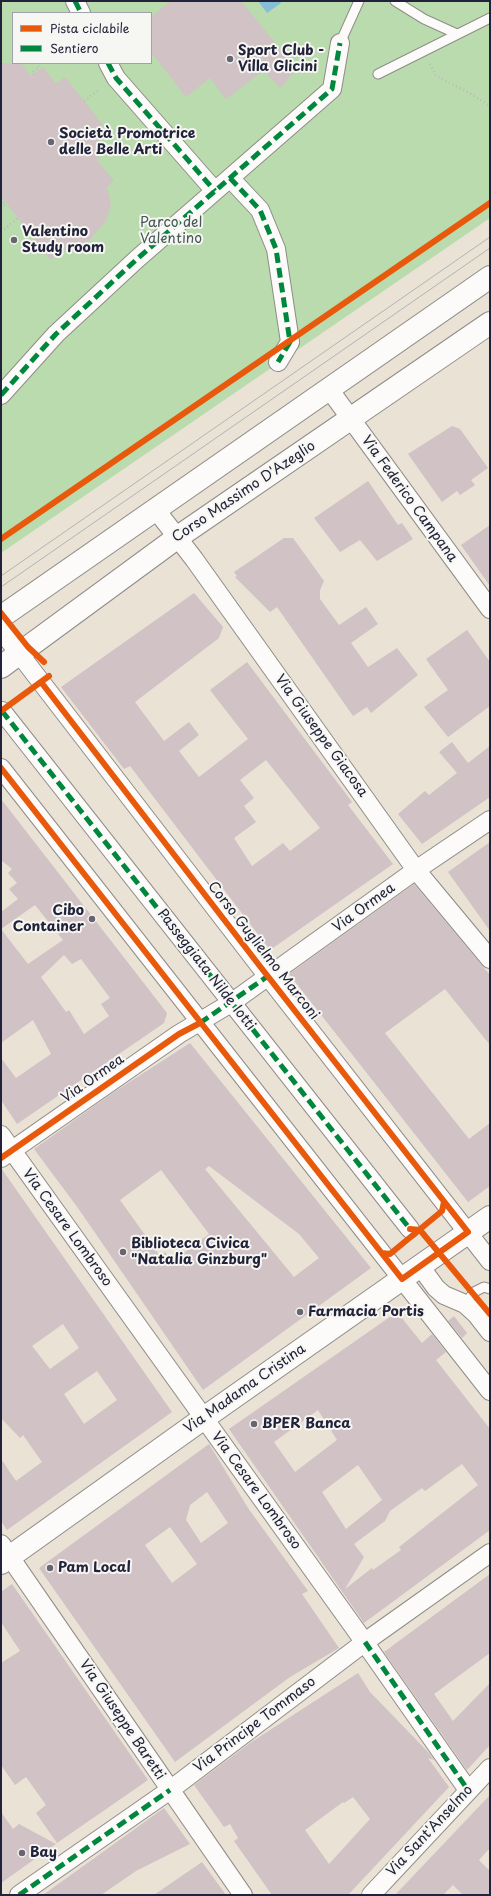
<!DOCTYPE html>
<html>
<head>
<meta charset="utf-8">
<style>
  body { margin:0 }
  #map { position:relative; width:491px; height:1896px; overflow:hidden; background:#e9e2d5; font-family:"Playpen Sans",sans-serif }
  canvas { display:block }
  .frame { position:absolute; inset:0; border:2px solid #22223b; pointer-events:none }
  .legend { position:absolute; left:12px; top:12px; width:140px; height:52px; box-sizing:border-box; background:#f6f6f2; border:1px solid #a1a1a9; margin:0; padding:5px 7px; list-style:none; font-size:12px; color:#22223b }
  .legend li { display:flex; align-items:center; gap:8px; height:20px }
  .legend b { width:20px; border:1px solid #a1a1a9 }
</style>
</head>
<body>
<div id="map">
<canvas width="491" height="1896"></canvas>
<div class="frame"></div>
<ul class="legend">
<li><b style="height:5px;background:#e8590c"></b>Pista ciclabile</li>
<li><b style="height:5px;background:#00873e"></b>Sentiero</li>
</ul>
</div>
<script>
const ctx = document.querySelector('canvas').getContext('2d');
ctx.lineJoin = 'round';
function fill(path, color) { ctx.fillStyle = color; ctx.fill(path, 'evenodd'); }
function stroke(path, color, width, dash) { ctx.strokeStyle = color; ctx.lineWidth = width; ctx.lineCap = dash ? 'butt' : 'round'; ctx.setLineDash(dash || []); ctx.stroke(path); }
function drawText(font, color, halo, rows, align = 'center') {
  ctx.font = font + ' "Playpen Sans",sans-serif'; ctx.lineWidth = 4; ctx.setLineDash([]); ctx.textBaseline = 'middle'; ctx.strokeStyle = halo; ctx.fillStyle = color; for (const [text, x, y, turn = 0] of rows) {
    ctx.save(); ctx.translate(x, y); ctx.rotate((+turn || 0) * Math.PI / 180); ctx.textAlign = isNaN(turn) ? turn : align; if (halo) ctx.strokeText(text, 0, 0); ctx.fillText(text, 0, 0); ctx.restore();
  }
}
const green = new Path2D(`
  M1,1H490V218L1,553ZM13,13H151V63H13Z`);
const water = new Path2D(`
  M258,1H280L281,3L267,13Z`);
const building = new Path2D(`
  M171,1H241L293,65L289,69L294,72L281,88L263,71L226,99L210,78L186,97L151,52V17Z
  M1,63H21L31,76L43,67L56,84L65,77L103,125L94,133L108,150L96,159L114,181L107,187L111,203L107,219L89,241L76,250L72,244L50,260L1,196Z
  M452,426L460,429L488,468L471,480L475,485L460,495L457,491L442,502L408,454Z
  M368,481L398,525L402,523L413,539L377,561L360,540L340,552L314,518Z
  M490,525V586L461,545Z
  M284,538H293L324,581L320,590V599L339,625L366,607L378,624L351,643L368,667L397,648L418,675L371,713L367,707L353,716L277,607L270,612L235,577L237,576L234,572Z
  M194,593L223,627L219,638L135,702L164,741L189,722L199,735L179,751L199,777L248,739L210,690L247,662L352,802L348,805L393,864L270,950L130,766L124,769L61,687ZM266,760L320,828L290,851L283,843L252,866L234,838L256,822L244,806L254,798L240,780Z
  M467,630L490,662V706L448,737L424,707L448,690L426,659Z
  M452,742L468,763L490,746V797L422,844L398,814L425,791L429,795L457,773L439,752Z
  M1,799L167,1013L164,1023L17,1124L1,1100V1058L16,1078L51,1054L33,1020L1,1043V912L18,899L9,889L17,883L8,873L12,869L1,860ZM35,905L63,940L28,964L1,929ZM64,955L72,964L81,959L110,998L101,1004L109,1016L84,1034L69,1010L66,1012L41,977Z
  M490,842V931L448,872Z
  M414,884L490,975V1045L445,989L385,1033L469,1139L490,1123V1186L468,1202L289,974Z
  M190,1043L371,1268L203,1390L78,1208L34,1149L111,1094ZM209,1166L299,1234L319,1258L294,1277L205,1169ZM161,1170L209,1234L185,1252L183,1250L170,1259L165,1252L160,1256L120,1200Z
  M1,1168L172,1412L7,1530L1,1521V1459L16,1481L42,1462L23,1435L20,1438L1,1418ZM63,1324L79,1348L50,1369L32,1346ZM97,1371L117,1400L84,1424L64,1394Z
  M397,1312L422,1343L432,1334L446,1352L436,1360L490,1429V1530L364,1623L229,1429ZM318,1410L337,1440L295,1472L274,1442ZM462,1464L478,1485L399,1547L401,1550L373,1570L372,1568L345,1589L364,1557L354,1544L385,1521L390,1511L422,1488L425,1491ZM358,1465L382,1500L346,1529L322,1492Z
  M454,1316L467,1333L462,1338L448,1321Z
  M209,1444L248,1508L308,1591L302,1594L339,1648L290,1677L175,1762L39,1568ZM207,1492L228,1523L201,1543L186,1520L190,1505ZM170,1527L197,1564L172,1583L145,1545Z
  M490,1574V1653L434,1694L453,1721L490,1683V1745L467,1770L384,1652Z
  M12,1584L148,1780L57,1843L36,1813L46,1805L26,1777L15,1785L1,1765V1663L20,1651L1,1622V1592Z
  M358,1673L370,1692L430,1754L434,1760L428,1758L449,1787L348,1895H272L234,1841L238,1838L230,1824L224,1827L194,1785L250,1743ZM353,1797L370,1819L329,1864L305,1830L343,1802L344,1803Z
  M490,1795V1848L479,1860L490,1871V1895H463L453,1885L443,1895H395Z
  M164,1808L190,1844L136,1871L101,1895H43Z
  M1,1812L13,1829L19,1824L56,1844L1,1883Z
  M202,1862L226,1895H154Z`);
const path = new Path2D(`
  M430,64L436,76L466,91L490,106
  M34,74L32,72L39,67L37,63
  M84,101L99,90
  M1,199L5,204
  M1,208L7,203
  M1,219L3,222
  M1,232L18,218`);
const lane = new Path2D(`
  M395,1L424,19L457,34
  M340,43L359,1
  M378,74L490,18
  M465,1304L474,1292L484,1287L490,1289`);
const street = new Path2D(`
  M75,1L81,13
  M108,63L116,78L215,191
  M230,178L260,210L276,249L290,342L278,362
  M329,389L490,609
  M1,395L56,334L137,259L332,89L340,43
  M156,510L194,559L416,870L490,959
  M1,630L259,965L490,1261
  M2,711L410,1229
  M1,768L490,1391
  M1,1135L358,1633L468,1790
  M1,1158L179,1034L231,1003L416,870L490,820
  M420,1266L436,1288L444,1295L465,1304L476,1314L490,1332
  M1,1544L243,1895
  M19,1895L170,1790L369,1639L490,1553
  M371,1895L490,1768`);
const secondary = new Path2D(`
  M1,1563L204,1418L490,1217`);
const primary = new Path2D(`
  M1,617L490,277
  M1,667L178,537L490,323`);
const tram = new Path2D(`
  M1,576L490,237
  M1,587L490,248`);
const quiet = new Path2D(`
  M75,1L81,13
  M108,63L116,78L215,191
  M230,178L260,210L276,249L290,342L278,362
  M1,395L56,334L137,259L332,89L340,43
  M2,711L410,1229
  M200,1023L268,976
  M365,1642L468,1790
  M19,1895L170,1790`);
const cycleway = new Path2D(`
  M1,539L490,203
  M1,613L28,647L44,662
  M1,711L49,676
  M1,768L402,1279L468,1232L259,965L41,682
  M1,1158L179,1034L200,1023
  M410,1229L420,1230L490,1314
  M382,1253L390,1254L442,1211L444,1202`);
const markers = [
  [230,59,4,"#686571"],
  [51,142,4,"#686571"],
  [14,240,4,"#686571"],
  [92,919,4,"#686571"],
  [123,1252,4,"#686571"],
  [300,1312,4,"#686571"],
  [254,1424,4,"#686571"],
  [50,1568,4,"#686571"],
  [22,1853,4,"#686571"]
];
const poiNames = [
  ["Sport Club -",238,51],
  ["Villa Glicini",238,67],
  ["Società Promotrice",59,134],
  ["delle Belle Arti",59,150],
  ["Valentino",22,232],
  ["Study room",22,248],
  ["Cibo",84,911,"right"],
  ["Container",84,927,"right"],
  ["Biblioteca Civica",131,1244],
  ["\"Natalia Ginzburg\"",131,1260],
  ["Farmacia Portis",308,1312],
  ["BPER Banca",262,1424],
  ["Pam Local",58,1568],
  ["Bay",30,1853]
];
const parkNames = [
  ["Parco del",171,223],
  ["Valentino",171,239]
];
const streetNames = [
  ["Corso Massimo D'Azeglio",244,492,-34],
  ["Via Federico Campana",409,499,54],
  ["Via Giuseppe Giacosa",321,736,54],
  ["Via Ormea",364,908,-36],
  ["Corso Guglielmo Marconi",263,951,52],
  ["Passeggiata Nilde Iotti",206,970,52],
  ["Via Ormea",93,1079,-35],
  ["Via Cesare Lombroso",67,1228,54],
  ["Via Madama Cristina",245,1389,-35],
  ["Via Cesare Lombroso",256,1491,54],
  ["Via Giuseppe Baretti",122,1720,56],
  ["Via Principe Tommaso",255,1725,-37],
  ["Via Sant'Anselmo",430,1831,-47]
];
fill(green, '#badbae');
fill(water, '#85bed6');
fill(building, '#d0c2c5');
stroke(lane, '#8f8c89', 11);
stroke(street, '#8f8c89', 20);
stroke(secondary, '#8f8c89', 24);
stroke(primary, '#8f8c89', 24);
stroke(path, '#bdbbbc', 2.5, [1, 3]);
stroke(lane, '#fcfbf9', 9);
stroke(street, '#fcfbf9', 18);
stroke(secondary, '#fcfbf9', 22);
stroke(primary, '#fcfbf9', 22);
stroke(tram, '#b3b2b4', 1);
stroke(quiet, '#00873e', 5, [10, 5]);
stroke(cycleway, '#e8590c', 6);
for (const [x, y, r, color] of markers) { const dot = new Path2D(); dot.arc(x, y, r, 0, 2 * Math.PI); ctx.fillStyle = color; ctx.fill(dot); stroke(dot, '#f6f6f2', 1.5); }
drawText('bold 14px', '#22223b', '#f6f6f2', poiNames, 'left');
drawText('14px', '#445854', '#f6f6f2', parkNames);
drawText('14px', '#22223b', '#f6f6f2', streetNames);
</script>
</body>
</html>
